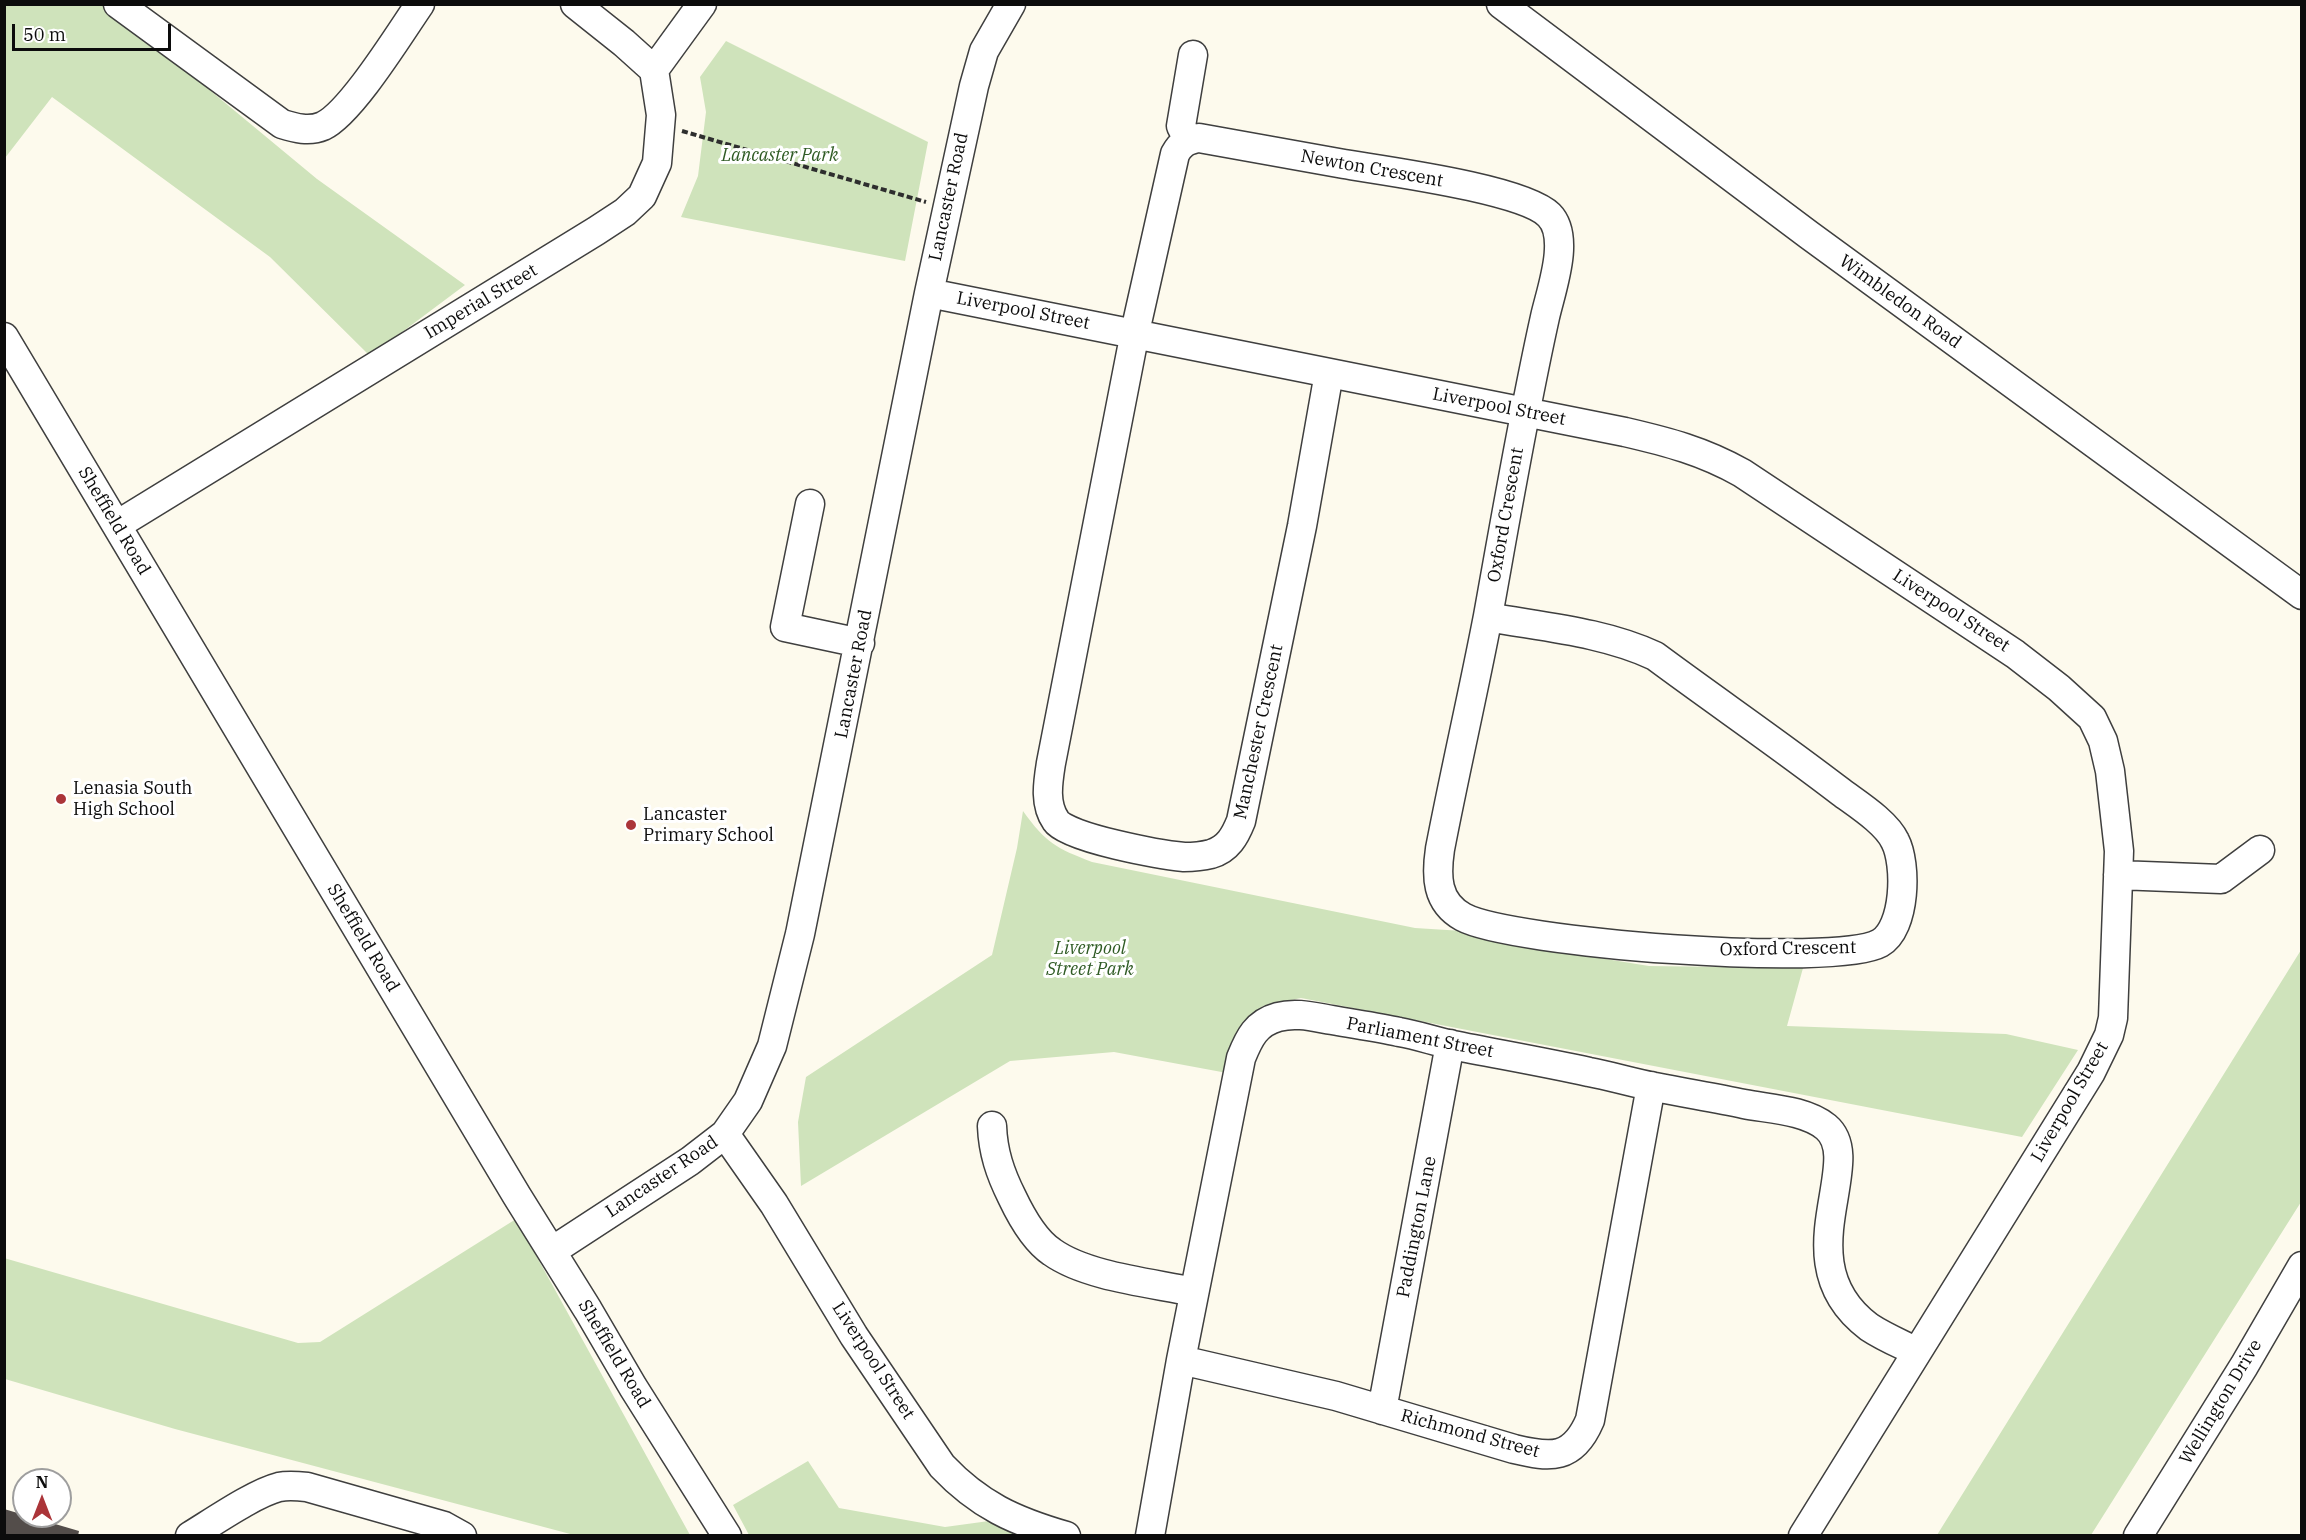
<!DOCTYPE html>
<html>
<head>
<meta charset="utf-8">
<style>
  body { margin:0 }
  #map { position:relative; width:2306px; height:1540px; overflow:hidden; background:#fdfaed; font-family:"IBM Plex Serif",serif }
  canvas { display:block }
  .frame { position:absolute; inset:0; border:6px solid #0c0c0c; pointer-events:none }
  .north { position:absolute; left:12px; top:1468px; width:60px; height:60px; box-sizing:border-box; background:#fff; border:2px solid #9e9e9e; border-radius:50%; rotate:0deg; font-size:16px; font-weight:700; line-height:24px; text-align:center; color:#0c0c0c }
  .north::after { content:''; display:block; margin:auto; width:21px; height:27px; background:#ab3539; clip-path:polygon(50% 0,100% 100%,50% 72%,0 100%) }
  .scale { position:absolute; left:12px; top:24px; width:159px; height:27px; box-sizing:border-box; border:3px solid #0c0c0c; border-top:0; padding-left:8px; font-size:18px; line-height:21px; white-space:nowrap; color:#0c0c0c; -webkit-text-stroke:4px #fff; paint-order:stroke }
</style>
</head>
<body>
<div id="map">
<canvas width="2306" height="1540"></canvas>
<div class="frame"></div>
<div class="north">N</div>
<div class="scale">50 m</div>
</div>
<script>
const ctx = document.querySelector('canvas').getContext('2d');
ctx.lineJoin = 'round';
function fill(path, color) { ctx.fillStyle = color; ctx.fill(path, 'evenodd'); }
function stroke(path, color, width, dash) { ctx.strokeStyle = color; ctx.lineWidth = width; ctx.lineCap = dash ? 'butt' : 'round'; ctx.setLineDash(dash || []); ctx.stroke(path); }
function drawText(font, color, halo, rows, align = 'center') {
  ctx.font = font + ' "IBM Plex Serif",serif'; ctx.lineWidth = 6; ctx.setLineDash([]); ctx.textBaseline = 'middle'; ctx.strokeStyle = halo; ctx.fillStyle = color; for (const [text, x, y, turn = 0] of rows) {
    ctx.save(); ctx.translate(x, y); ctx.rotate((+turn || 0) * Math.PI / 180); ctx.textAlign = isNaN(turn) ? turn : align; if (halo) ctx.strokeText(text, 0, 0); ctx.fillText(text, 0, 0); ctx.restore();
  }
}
const green = new Path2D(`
  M5,5H107L317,179L465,285L370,356L270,257L52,97L5,158Z
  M726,41L928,142L905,261L681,217L698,176L706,112L700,77Z
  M1023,811C1046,843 1056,848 1092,862L1415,928L1479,932L1550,950L1649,966L1803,968L1787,1026L2006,1034L2078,1050L2022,1137L1301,998L1263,1006L1248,1020L1227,1073L1114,1052L1010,1061L801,1186L798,1122L806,1077L992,955L1017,848Z
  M2301,950V1202L2091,1535H1937Z
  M516,1219L690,1535H574L175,1429L5,1379L4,1258L298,1343L320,1342Z
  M808,1461L839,1508L945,1527L989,1521L1037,1535H749L733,1505Z`);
const building = new Path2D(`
  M4,1509L79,1531L78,1536H4Z`);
const path = new Path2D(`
  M682,131L926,202`);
const minor = new Path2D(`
  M118,4L282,124C295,128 309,132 323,126C351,113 400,33 420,4
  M1501,4L1809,235L2302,595
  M654,70L702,4
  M1188,140L1181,126L1193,55
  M929,293L1625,432C1668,442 1703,451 1742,473L2015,654L2059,688L2092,718L2103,741L2110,771L2119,851L2113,1018L2109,1035L2091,1072L1803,1536
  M4,337L517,1196L588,1310L633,1387L727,1536
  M1329,373L1302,526L1241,821C1235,836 1228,849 1211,854C1203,856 1193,857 1184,857C1162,855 1067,838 1056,821C1044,804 1048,782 1051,763L1135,332L1175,154C1181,143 1187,140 1199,138C1247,147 1296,155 1344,164C1385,171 1523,189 1549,215C1571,237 1551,290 1545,317C1523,416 1506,516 1488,616C1473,694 1455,771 1440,849C1436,876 1436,902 1463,917C1511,943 1835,968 1880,943C1906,928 1907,864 1895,841C1886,822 1857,804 1841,792C1780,745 1717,702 1655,656C1604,632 1543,627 1488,617
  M810,504L785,627L860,643
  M117,525L596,231L625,212L642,196L657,163L661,115L654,70L624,43L575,4
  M2118,875L2221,879L2260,850
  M992,1126C993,1152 1000,1173 1012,1197C1021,1216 1034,1240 1052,1252C1087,1277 1153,1283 1194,1292
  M725,1134L774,1204L854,1336L942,1466C979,1505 1014,1521 1066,1536
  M552,1251L690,1161L725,1134L748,1101L772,1046L800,934L929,293L974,86L984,51L1011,4
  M1181,1360L1336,1396L1514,1449C1551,1458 1573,1460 1590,1420L1651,1086
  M1382,1410L1450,1044
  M190,1536C213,1522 255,1493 279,1487C288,1485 298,1486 307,1487L444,1526L462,1536
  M1150,1536L1181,1360L1241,1058C1249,1038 1256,1023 1278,1017C1296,1012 1314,1017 1332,1020C1354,1024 1377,1027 1399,1032C1417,1035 1434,1041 1452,1045C1497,1054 1543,1062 1589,1072C1611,1076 1633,1083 1655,1087C1685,1093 1715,1098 1744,1104C1770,1109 1805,1110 1826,1127C1868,1162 1782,1262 1869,1327C1884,1337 1901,1344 1917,1352
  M2138,1536L2244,1366L2302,1266`);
const markers = [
  [61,799,6,"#ab3539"],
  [631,825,6,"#ab3539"]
];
const parkNames = [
  ["Lancaster Park",780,156],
  ["Liverpool",1090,949],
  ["Street Park",1090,970]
];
const streetNames = [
  ["Newton Crescent",1372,169,10],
  ["Lancaster Road",949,197,-78],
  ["Imperial Street",481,302,-31],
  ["Wimbledon Road",1900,302,36],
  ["Liverpool Street",1023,311,11],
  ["Liverpool Street",1499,407,11],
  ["Oxford Crescent",1506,515,-80],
  ["Sheffield Road",114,521,59],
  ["Liverpool Street",1951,611,33],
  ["Lancaster Road",854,674,-79],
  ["Manchester Crescent",1259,732,-78],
  ["Sheffield Road",363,938,59],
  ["Oxford Crescent",1788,949,-1],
  ["Parliament Street",1420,1038,11],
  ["Liverpool Street",2070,1102,-60],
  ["Lancaster Road",662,1177,-34],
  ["Paddington Lane",1417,1227,-79],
  ["Sheffield Road",614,1354,59],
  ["Liverpool Street",873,1361,57],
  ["Wellington Drive",2221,1402,-59],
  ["Richmond Street",1470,1434,15]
];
const poiNames = [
  ["Lenasia South",73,789],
  ["High School",73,810],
  ["Lancaster",643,815],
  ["Primary School",643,836]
];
fill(green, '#cfe3bb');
fill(building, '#534d4a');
stroke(minor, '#3f3f3f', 31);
stroke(path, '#2e2e2e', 4, [6, 3]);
stroke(minor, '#fff', 28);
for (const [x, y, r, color] of markers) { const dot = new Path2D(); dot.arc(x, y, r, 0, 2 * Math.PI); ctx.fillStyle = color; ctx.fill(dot); stroke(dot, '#fff', 2); }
drawText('italic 18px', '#2f5b24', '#fff', parkNames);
drawText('18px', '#0c0c0c', '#fff', streetNames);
drawText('18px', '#0c0c0c', '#fff', poiNames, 'left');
</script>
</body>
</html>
